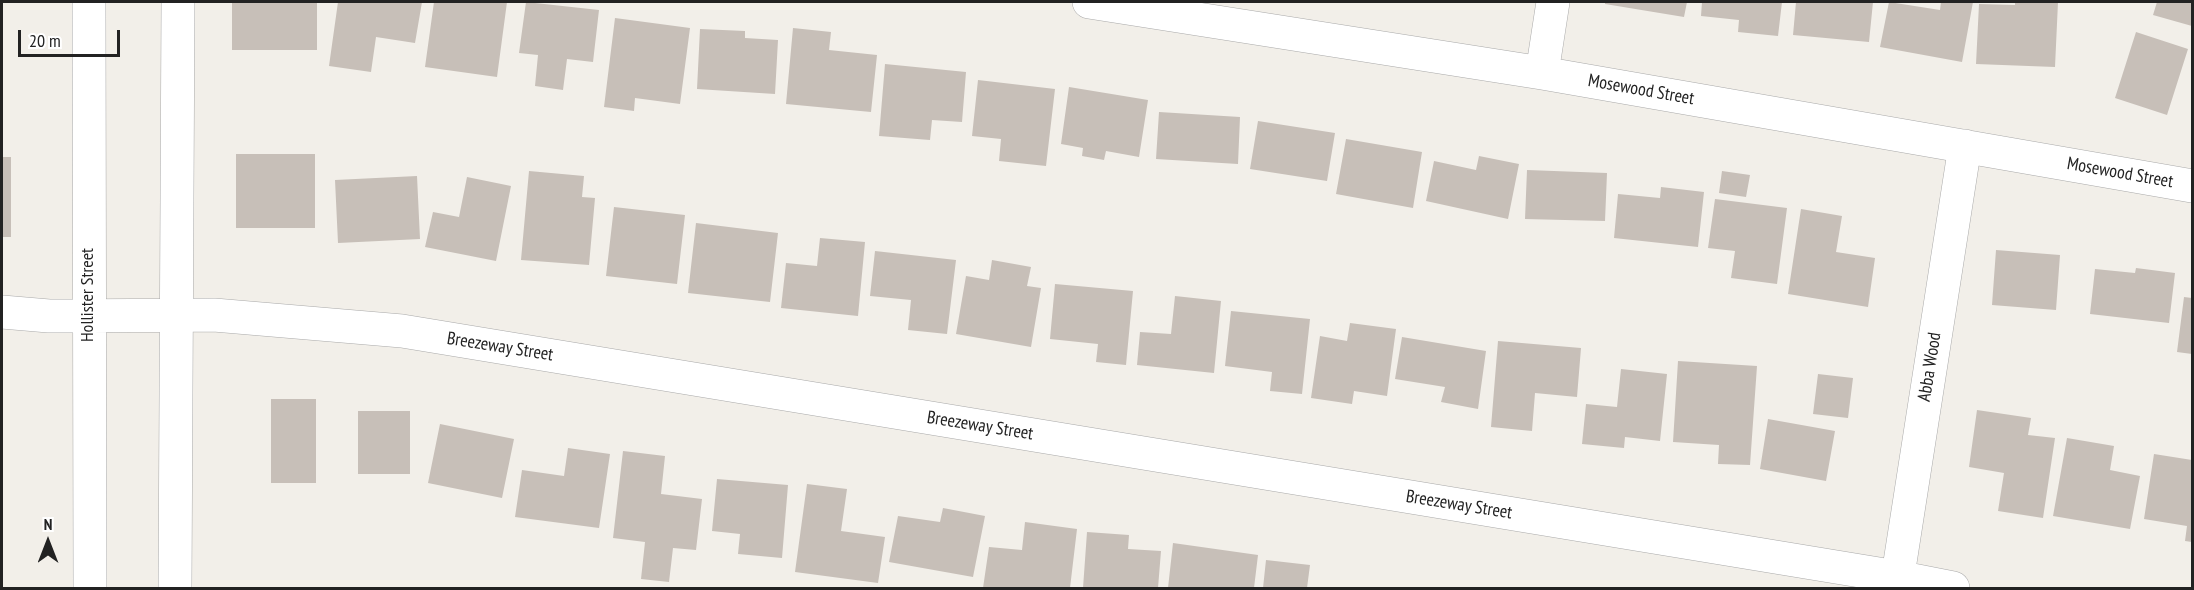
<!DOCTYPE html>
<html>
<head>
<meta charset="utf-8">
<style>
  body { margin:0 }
  #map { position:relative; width:2194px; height:590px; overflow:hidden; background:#f2efe9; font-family:"PT Sans Narrow",sans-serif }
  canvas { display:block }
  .frame { position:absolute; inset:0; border:3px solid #222; pointer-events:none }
  .north { position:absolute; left:18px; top:512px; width:60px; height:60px; -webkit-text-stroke:4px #fff; paint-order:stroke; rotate:0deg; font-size:16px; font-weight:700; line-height:24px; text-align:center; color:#222 }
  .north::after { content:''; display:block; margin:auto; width:21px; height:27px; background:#222; clip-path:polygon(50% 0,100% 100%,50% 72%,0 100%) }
  .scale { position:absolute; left:18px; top:30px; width:102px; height:27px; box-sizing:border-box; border:3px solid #222; border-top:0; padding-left:8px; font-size:18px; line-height:21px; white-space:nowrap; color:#222; -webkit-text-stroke:4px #fff; paint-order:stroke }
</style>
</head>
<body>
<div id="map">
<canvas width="2194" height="590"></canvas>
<div class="frame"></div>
<div class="north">N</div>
<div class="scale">20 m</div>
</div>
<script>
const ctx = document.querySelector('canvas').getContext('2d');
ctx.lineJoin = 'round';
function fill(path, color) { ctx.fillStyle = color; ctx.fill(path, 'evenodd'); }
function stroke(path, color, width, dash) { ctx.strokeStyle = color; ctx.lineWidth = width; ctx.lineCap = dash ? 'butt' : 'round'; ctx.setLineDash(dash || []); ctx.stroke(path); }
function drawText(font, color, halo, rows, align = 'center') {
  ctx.font = font + ' "PT Sans Narrow",sans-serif'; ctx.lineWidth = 4.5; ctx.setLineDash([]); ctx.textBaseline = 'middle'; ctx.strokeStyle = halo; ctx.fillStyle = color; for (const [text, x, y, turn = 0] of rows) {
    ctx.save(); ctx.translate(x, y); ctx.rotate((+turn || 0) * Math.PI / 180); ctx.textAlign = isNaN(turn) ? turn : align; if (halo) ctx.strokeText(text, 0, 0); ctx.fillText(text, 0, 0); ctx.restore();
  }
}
const building = new Path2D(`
  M232,2H317V50H232Z
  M338,2H422L415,43L376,37L371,72L329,66Z
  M434,2H507L497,77L425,67Z
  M526,2L599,10L593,62L567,59L563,90L535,86L538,55L519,53Z
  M1605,2H1687L1684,17L1605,4Z
  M1702,2H1782L1778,36L1738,32L1739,20L1701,16Z
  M1796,2H1873L1869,42L1793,35Z
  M1889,2L1940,10L1941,2H1973L1962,62L1880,47Z
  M2015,2H2058L2055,67L1976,64L1979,4L2015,5Z
  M2157,2H2192V26L2153,15Z
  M615,18L690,28L680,104L635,98L634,111L604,107Z
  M793,28L831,32L829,50L877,55L871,112L786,104Z
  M700,29L745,31V38L778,40L775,94L697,89Z
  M2136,32L2188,49L2167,115L2115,98Z
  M885,64L966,72L962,122L932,120L930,140L879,136Z
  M978,80L1055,89L1046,166L999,161L1001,139L972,136Z
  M1069,87L1148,100L1139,157L1106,151L1104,160L1082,156L1083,148L1061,144Z
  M1159,112L1240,117L1238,164L1156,159Z
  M1258,121L1335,133L1327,181L1250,169Z
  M1346,139L1422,152L1413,208L1336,194Z
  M236,154H315V228H236Z
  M1479,156L1519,164L1508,219L1426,201L1434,161L1476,170Z
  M2,157H11V237H2Z
  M1527,170L1607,173L1605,221L1525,219Z
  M529,171L584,176L582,197L595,198L589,265L521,260Z
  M1722,171L1750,175L1746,197L1719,193Z
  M417,176L420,239L338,243L335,180Z
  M467,177L511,186L496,261L425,247L433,212L459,217Z
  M1661,187L1704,192L1698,247L1614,238L1618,194L1660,198Z
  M1715,199L1787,208L1777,284L1731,278L1735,251L1708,248Z
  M614,207L685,215L677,284L606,276Z
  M1801,209L1842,216L1836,252L1875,258L1868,307L1788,294Z
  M696,223L778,233L770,302L688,293Z
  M820,238L865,242L858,316L781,308L786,263L817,266Z
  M1996,250L2060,255L2056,310L1992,305Z
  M875,251L956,260L947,334L908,330L911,300L870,296Z
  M992,260L1031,267L1027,286L1041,288L1031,347L956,334L966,276L989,280Z
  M2136,268L2175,273L2169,323L2090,314L2095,269L2135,273Z
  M1055,284L1133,291L1126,365L1096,362L1098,344L1050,339Z
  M1175,296L1221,301L1214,373L1137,365L1140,332L1171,334Z
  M2184,297L2192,298V354L2177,352Z
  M1231,311L1310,319L1302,394L1270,391L1272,372L1225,366Z
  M1350,323L1396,329L1387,396L1354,391L1352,404L1311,398L1320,336L1347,341Z
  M1402,337L1486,351L1478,409L1441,402L1445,387L1395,379Z
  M1498,341L1581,348L1577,397L1535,393L1532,431L1491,427Z
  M1678,361L1757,366L1750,465L1718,464L1719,445L1673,442Z
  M1621,369L1667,374L1660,441L1625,437L1624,448L1582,444L1586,404L1617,407Z
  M1818,374L1853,378L1848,418L1813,414Z
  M271,399H316V483H271Z
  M1977,410L2031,418L2028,435L2055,438L2043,518L1998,511L2004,473L1969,467Z
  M358,411H410V474H358Z
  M1768,419L1835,431L1826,481L1760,469Z
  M440,424L514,439L502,498L428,483Z
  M2067,438L2114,446L2110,470L2140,476L2130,529L2053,516Z
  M568,448L610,454L599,528L515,517L522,470L564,476Z
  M623,451L665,456L661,494L702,499L696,550L673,548L669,582L641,579L645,542L613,538Z
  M2154,454L2192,460V542L2185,541L2187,526L2144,519Z
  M717,479L788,485L782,558L738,554L740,534L712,531Z
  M807,484L847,489L841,531L885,537L878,583L795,572Z
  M943,508L985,516L973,577L889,562L898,516L940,522Z
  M1025,522L1077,529L1070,588H983L989,547L1022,550Z
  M1087,532L1129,535L1128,549L1161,551L1158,588H1083Z
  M1173,543L1258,555L1254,588H1168Z
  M1266,560L1310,565L1307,588H1263Z`);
const minor = new Path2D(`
  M89,2L90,588
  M1089,2L1542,73L2192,186
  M1542,73L1553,2
  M2,312L49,316L214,315L402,331L1897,577L1953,588
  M175,588L178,2
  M1896,588L1965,146`);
const streetNames = [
  ["Mosewood Street",1641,90,10],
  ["Mosewood Street",2120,173,10],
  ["Hollister Street",88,295,-90],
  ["Breezeway Street",500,347,9],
  ["Abba Wood",1930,367,-81],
  ["Breezeway Street",980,426,9],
  ["Breezeway Street",1459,505,9]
];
fill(building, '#c7bfb8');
stroke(minor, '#a9a9a9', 34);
stroke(minor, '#fff', 33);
drawText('18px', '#222', '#fff', streetNames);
</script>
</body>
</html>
